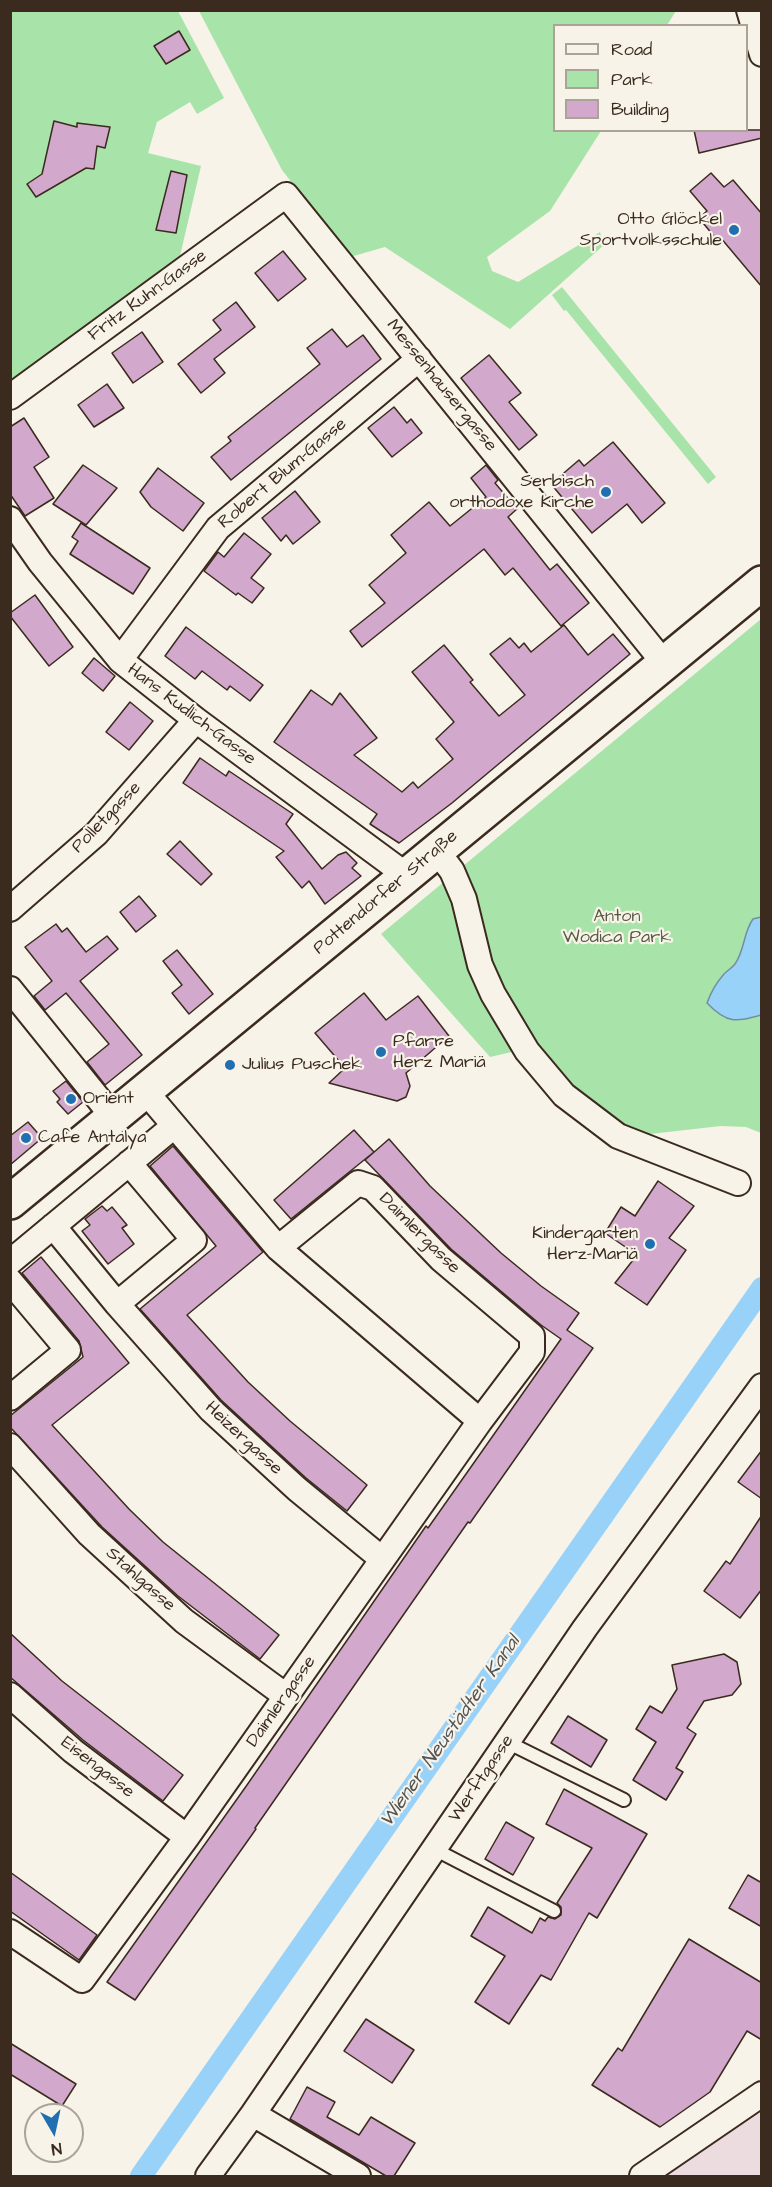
<!DOCTYPE html>
<html>
<head>
<meta charset="utf-8">
<style>
  body { margin:0 }
  #map { position:relative; width:772px; height:2187px; overflow:hidden; background:#f7f3e8; font-family:"Architects Daughter",sans-serif }
  canvas { display:block }
  .frame { position:absolute; inset:0; border:12px solid #3b2a1e; pointer-events:none }
  .legend { position:absolute; left:553px; top:24px; width:195px; height:108px; box-sizing:border-box; background:#f7f3e8; border:2px solid #aca397; margin:0; padding:8px 10px; list-style:none; font-size:18px; color:#3b2a1e }
  .legend li { display:flex; align-items:center; gap:12px; height:30px }
  .legend b { width:30px; border:2px solid #aca397 }
  .north { position:absolute; left:24px; top:2103px; width:60px; height:60px; box-sizing:border-box; background:#f7f3e8; border:2px solid #aca397; border-radius:50%; rotate:171deg; font-size:16px; font-weight:700; line-height:24px; text-align:center; color:#3b2a1e }
  .north::after { content:''; display:block; margin:auto; width:21px; height:27px; background:#1f6fb2; clip-path:polygon(50% 0,100% 100%,50% 72%,0 100%) }
</style>
</head>
<body>
<div id="map">
<canvas width="772" height="2187"></canvas>
<div class="frame"></div>
<ul class="legend">
<li><b style="height:8px;background:#f7f3e8"></b>Road</li>
<li><b style="height:16px;background:#a8e4aa"></b>Park</li>
<li><b style="height:16px;background:#d2a8cc"></b>Building</li>
</ul>
<div class="north">N</div>
</div>
<script>
const ctx = document.querySelector('canvas').getContext('2d');
ctx.lineJoin = 'round';
function fill(path, color) { ctx.fillStyle = color; ctx.fill(path, 'evenodd'); }
function stroke(path, color, width, dash) { ctx.strokeStyle = color; ctx.lineWidth = width; ctx.lineCap = dash ? 'butt' : 'round'; ctx.setLineDash(dash || []); ctx.stroke(path); }
function drawText(font, color, halo, rows, align = 'center') {
  ctx.font = font + ' "Architects Daughter",sans-serif'; ctx.lineWidth = 4.5; ctx.setLineDash([]); ctx.textBaseline = 'middle'; ctx.strokeStyle = halo; ctx.fillStyle = color; for (const [text, x, y, turn = 0] of rows) {
    ctx.save(); ctx.translate(x, y); ctx.rotate((+turn || 0) * Math.PI / 180); ctx.textAlign = isNaN(turn) ? turn : align; if (halo) ctx.strokeText(text, 0, 0); ctx.fillText(text, 0, 0); ctx.restore();
  }
}
const built = new Path2D(`
  M750,2106L761,2113V2176H656Z`);
const green = new Path2D(`
  M11,11H178L224,98L197,114L190,102L157,122L148,153L201,166L180,256L11,380Z
  M199,11H676L667,25L554,26V130L601,131L550,211L487,257L492,271L518,282L600,232L604,245L510,329L385,247L350,257L282,170Z
  M562,287L716,477L708,484L566,310L564,311L552,295Z
  M761,619V1133L746,1127L721,1126L650,1134L619,1129L568,1090L533,1047L490,1057L381,934Z`);
const water = new Path2D(`
  M761,917V1015C736,1022 727,1024 707,1003C711,992 716,983 724,974C728,970 732,968 735,964C745,950 743,933 753,919Z`);
const canal = new Path2D(`
  M141,2176L762,1288`);
const building = new Path2D(`
  M179,31L190,50L166,64L154,46Z
  M54,121L77,127V123L110,127L105,148L97,146L94,169L86,168L36,197L27,184L42,174Z
  M694,130H762V138L699,153Z
  M171,171L187,175L176,233L156,230Z
  M711,173L724,187L733,180L762,214V287L720,237L717,240L699,218L707,211L690,191Z
  M283,251L306,279L278,301L255,273Z
  M236,302L255,327L214,359L225,373L201,393L178,364L221,330L213,320Z
  M332,329L347,347L363,335L381,359L231,480L211,457L231,441L228,437L320,364L307,348Z
  M142,332L163,362L133,383L112,353Z
  M489,355L521,393L509,402L537,435L519,450L461,378Z
  M107,384L124,408L94,427L78,405Z
  M394,407L407,423L411,419L422,433L392,457L368,428Z
  M24,418L49,457L34,467L54,498L25,516L10,494V427Z
  M613,442L665,503L642,523L627,504L592,533L551,484L579,460L584,466Z
  M83,465L117,488L86,525L53,504Z
  M486,465L498,480L495,483L517,509L508,517L550,570L557,564L589,603L561,626L513,568L505,575L484,549L362,647L350,631L385,603L369,585L406,553L391,535L429,502L450,526L486,497L471,478Z
  M158,468L204,503L183,531L151,507L140,492Z
  M295,491L320,522L293,544L286,535L281,541L262,518Z
  M81,523L150,568L133,594L70,554L78,541L72,537Z
  M244,533L271,554L251,578L264,588L252,603L238,593L236,595L204,571L218,552L224,557Z
  M35,595L73,647L49,666L10,616V613Z
  M564,625L588,655L613,634L630,654L452,803L399,843L370,824L377,814L274,742L311,690L332,705L340,693L377,738L354,755L402,792L413,782L418,788L453,759L436,739L454,722L412,672L444,645L473,680L470,682L499,716L525,695L490,654L510,638L519,648L524,643L531,652Z
  M186,627L263,685L250,701L230,686L227,690L202,671L195,679L165,656Z
  M94,658L115,676L103,691L82,673Z
  M130,702L153,721L129,750L106,732Z
  M200,758L226,776L229,771L293,814L286,824L322,869L338,855L346,852L357,863L352,868L361,876L325,904L309,881L302,888L276,857L284,851L183,783Z
  M180,841L212,874L201,885L167,854Z
  M139,896L156,916L136,932L120,912Z
  M56,924L62,932L67,928L86,952L107,936L118,949L80,981L142,1055L105,1085L87,1062L109,1044L66,993L45,1010L34,996L52,981L25,947Z
  M177,950L213,994L189,1014L172,993L182,985L163,961Z
  M364,993L386,1020L418,996L449,1036L406,1073L410,1086L406,1097L397,1101L329,1083L345,1068L315,1033Z
  M66,1081L83,1102L68,1114L57,1102L60,1099L53,1091Z
  M28,1122L42,1138L10,1165V1136Z
  M354,1130L374,1152L291,1219L274,1200Z
  M389,1139L430,1186L501,1253L541,1286L579,1313L567,1330L593,1348L470,1523L468,1522L255,1828L256,1829L135,2000L107,1982L247,1785L426,1526L428,1528L561,1339L541,1325L451,1249L365,1160Z
  M173,1146L263,1252L187,1315L248,1382L290,1421L367,1485L347,1511L306,1478L221,1400L140,1309L216,1246L150,1166Z
  M658,1181L694,1206L669,1238L686,1250L647,1305L615,1283L637,1255L605,1233L621,1207L635,1216Z
  M102,1206L107,1211L112,1207L127,1225L122,1228L134,1244L108,1264L82,1231L90,1225L85,1219Z
  M41,1257L129,1363L52,1425L129,1509L163,1542L279,1635L260,1659L178,1596L102,1527L10,1427V1416L83,1357L79,1341L22,1273Z
  M762,1450V1499L738,1482Z
  M762,1515V1589L740,1618L704,1591L726,1561L730,1564Z
  M10,1633L62,1681L183,1775L163,1801L83,1740L10,1677Z
  M724,1654L737,1662L741,1684L732,1695L704,1701L687,1728L696,1734L676,1768L683,1772L666,1800L633,1780L656,1742L636,1729L650,1706L662,1713L677,1689L672,1665Z
  M568,1716L607,1740L591,1767L551,1743Z
  M564,1789L647,1834L597,1918L589,1913L551,1980L541,1975L509,2024L475,2002L505,1956L471,1936L488,1907L532,1933L540,1918L545,1921L548,1917L555,1919L561,1915V1907L557,1903L592,1848L546,1824Z
  M506,1822L534,1838L513,1875L485,1859Z
  M10,1872L97,1935L79,1960L10,1911Z
  M748,1875L762,1883V1927L729,1908Z
  M689,1939L762,1983V2040L747,2031L710,2092L660,2127L592,2085L618,2048L622,2051Z
  M366,2019L414,2050L392,2083L344,2051Z
  M10,2043L76,2084L62,2106L10,2074Z
  M307,2087L335,2102L327,2117L359,2135L371,2117L415,2143L394,2176H386L290,2119Z`);
const service = new Path2D(`
  M507,1742L624,1800
  M434,1849L554,1911`);
const minor = new Path2D(`
  M749,10L762,54
  M10,397L286,195L664,663
  M10,519L40,562L120,660L196,720L406,875
  M120,660L218,528L419,359
  M437,851L452,871L464,899L480,965L493,994L527,1051L564,1095L618,1136L738,1183
  M10,909L96,834L196,720
  M10,989L114,1118
  M53,1226L117,1304L211,1410L297,1489L382,1559
  M278,1248L358,1183L373,1188L441,1259L532,1336V1352L480,1421
  M10,1262L174,1126
  M10,1281L68,1350L10,1398
  M117,1304L194,1240L129,1163
  M10,1446L89,1534L184,1621L286,1696
  M10,1695L73,1751L187,1837
  M10,1932L82,1980L187,1837L480,1421L278,1248L146,1092
  M253,2114L358,2176
  M208,2176L253,2114L585,1628L762,1386
  M642,2176L762,2094`);
const secondary = new Path2D(`
  M10,1202L762,583`);
const markers = [
  [734,230,6,"#1f6fb2"],
  [606,492,6,"#1f6fb2"],
  [381,1052,6,"#1f6fb2"],
  [230,1065,6,"#1f6fb2"],
  [71,1099,6,"#1f6fb2"],
  [26,1138,6,"#1f6fb2"],
  [650,1244,6,"#1f6fb2"]
];
const poiNames = [
  ["Otto Glöckel",722,220,"right"],
  ["Sportvolksschule",722,241,"right"],
  ["Serbisch",594,482,"right"],
  ["orthodoxe Kirche",594,503,"right"],
  ["Pfarre",393,1042],
  ["Herz Mariä",393,1063],
  ["Julius Puschek",242,1065],
  ["Orient",83,1099],
  ["Cafe Antalya",38,1138],
  ["Kindergarten",638,1234,"right"],
  ["Herz-Mariä",638,1255,"right"]
];
const streetNames = [
  ["Fritz Kuhn-Gasse",148,296,-36],
  ["Messenhausergasse",441,386,51],
  ["Robert Blum-Gasse",283,474,-40],
  ["Hans Kudlich-Gasse",191,715,37],
  ["Polletgasse",107,818,-46],
  ["Pottendorfer Straße",386,893,-40],
  ["Daimlergasse",419,1234,45],
  ["Heizergasse",243,1439,43],
  ["Stahlgasse",140,1580,42],
  ["Daimlergasse",282,1702,-55],
  ["Eisengasse",97,1768,38],
  ["Werftgasse",482,1779,-56]
];
const parkNames = [
  ["Anton",617,917],
  ["Wodica Park",617,938]
];
const waterNames = [
  ["Wiener Neustädter Kanal",451,1732,-55]
];
fill(built, '#ecdce0');
fill(green, '#a8e4aa');
fill(water, '#99d2f9');
stroke(water, '#738fa1', 1.5);
stroke(canal, '#99d2f9', 22);
fill(building, '#d2a8cc');
stroke(building, '#3b2a1e', 1.5);
stroke(service, '#3b2a1e', 16);
stroke(minor, '#3b2a1e', 28);
stroke(secondary, '#3b2a1e', 38);
stroke(service, '#f7f3e8', 12);
stroke(minor, '#f7f3e8', 24);
stroke(secondary, '#f7f3e8', 33);
for (const [x, y, r, color] of markers) { const dot = new Path2D(); dot.arc(x, y, r, 0, 2 * Math.PI); ctx.fillStyle = color; ctx.fill(dot); stroke(dot, '#f7f3e8', 2); }
drawText('18px', '#3b2a1e', '#f7f3e8', poiNames, 'left');
drawText('18px', '#3b2a1e', '#f7f3e8', streetNames);
drawText('18px', '#565841', '#f7f3e8', parkNames);
drawText('italic 20px', '#525455', '#f7f3e8', waterNames);
</script>
</body>
</html>
